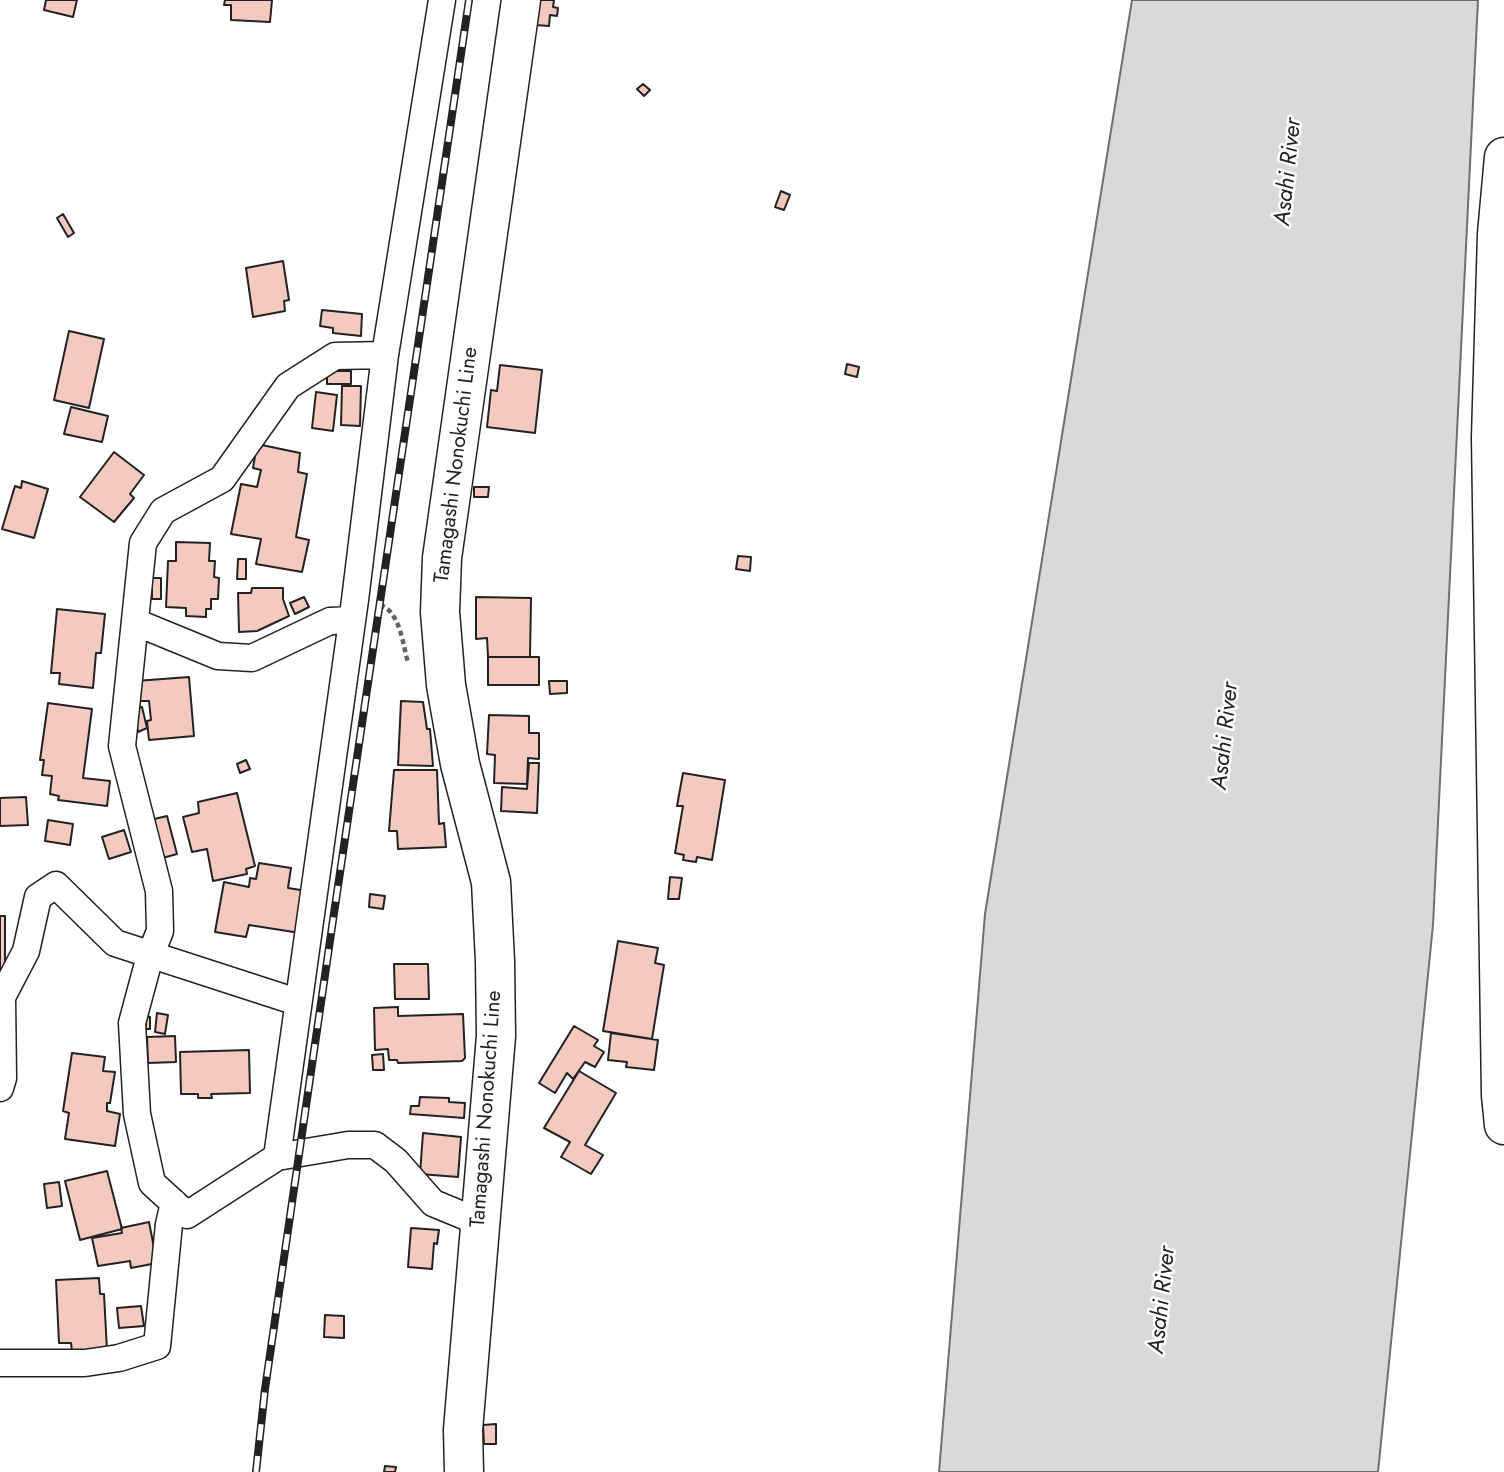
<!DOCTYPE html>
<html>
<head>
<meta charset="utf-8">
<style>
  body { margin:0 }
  canvas { display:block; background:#fff }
</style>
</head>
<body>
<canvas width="1504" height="1472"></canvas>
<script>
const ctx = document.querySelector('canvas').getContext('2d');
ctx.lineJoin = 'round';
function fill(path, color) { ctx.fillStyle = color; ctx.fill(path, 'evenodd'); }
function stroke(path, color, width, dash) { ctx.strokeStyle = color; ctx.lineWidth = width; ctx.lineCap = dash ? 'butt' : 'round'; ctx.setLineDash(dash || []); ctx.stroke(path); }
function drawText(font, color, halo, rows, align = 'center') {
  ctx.font = font + ' Jost,sans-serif'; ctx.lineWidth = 5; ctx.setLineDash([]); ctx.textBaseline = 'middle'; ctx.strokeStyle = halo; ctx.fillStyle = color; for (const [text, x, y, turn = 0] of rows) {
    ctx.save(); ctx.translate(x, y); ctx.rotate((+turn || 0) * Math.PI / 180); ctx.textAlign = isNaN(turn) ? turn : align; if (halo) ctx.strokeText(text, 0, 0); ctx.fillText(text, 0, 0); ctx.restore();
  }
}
const water = new Path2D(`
  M1132,0H1478L1433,925L1378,1472H939L985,914Z`);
const building = new Path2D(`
  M46,0H77L73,17L44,10Z
  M225,0H272L270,22L231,20V5H224Z
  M538,0H554L553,7L558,8L557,16L550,15L549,26L535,25Z
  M643,84L650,90L644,96L637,89Z
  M781,191L790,195L784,210L775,207Z
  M63,214L74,233L68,237L57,218Z
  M283,261L289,300L284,301L285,311L253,317L246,268Z
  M322,310L362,314L361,336L333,333V328L320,326Z
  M69,331L104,339L89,408L54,400Z
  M847,364L859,367L857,377L845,374Z
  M500,365L542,370L535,433L487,427L491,390L497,391Z
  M327,371H351V384H327Z
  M342,386H361L360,426L341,425Z
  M316,392L337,395L333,431L312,428Z
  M71,407L108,416L102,442L64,434Z
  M257,444L300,453L298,472L307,474L296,537L309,540L302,572L256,564L261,539L231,534L241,484L257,487L261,470L253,468Z
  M114,452L144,475L130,494L134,498L114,522L80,497Z
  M22,481L48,489L34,538L2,529L15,486L21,488Z
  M474,487H489L488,497H474Z
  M176,542L210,543L209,561H215L214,577L219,578L218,599H211V609H206V617L186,616V608L166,607L168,561H176Z
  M738,556L751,557L750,571L736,569Z
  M238,559H246V579H237Z
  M152,578H161V599H152Z
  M252,588H283V599L289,616L257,631L239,632L238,593H251Z
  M304,597L309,607L295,614L290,603Z
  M476,597L531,598L530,657H488L487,638L476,639Z
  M57,609L105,614L101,653H96L93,688L59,684L60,673H51Z
  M488,657H539V685H488Z
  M189,677L194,736L149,740L147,721L151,720L149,701H137L136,681Z
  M549,681H567V693L550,694Z
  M401,701L423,702L427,729H430L433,766L398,765Z
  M48,703L92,709L83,778L110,781L107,806L58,800L59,796L50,794L52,776L42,775L44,760H40Z
  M142,707L147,728L138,732L133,709Z
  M489,715L529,716V733H539V759L528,758L527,784L494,783L495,755L487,754Z
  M246,760L250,769L240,773L237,764Z
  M529,763H539L537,813L501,811L502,787L527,789Z
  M394,770H437L439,824L444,823L446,847L398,849L397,831H389Z
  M683,773L725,780L712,860L697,857L696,862L683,860L684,855L675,853L683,806H677Z
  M237,793L255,866L246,869L247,874L213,881L207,849L192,852L183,817L199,813L198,802Z
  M26,797L28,825L0,826V798Z
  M167,816L177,854L159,859L150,820Z
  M48,820L73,824L70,845L45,841Z
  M124,830L131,852L109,859L102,837Z
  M259,863L291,868L288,888L307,891L300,933L249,925L246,937L215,932L224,882L249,887L250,878L256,879Z
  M670,877L682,878L679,899H668Z
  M370,894L385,896L383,909L369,907Z
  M0,916H5V967L0,979Z
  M618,941L658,948L655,963L664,965L652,1039L603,1031Z
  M394,964H428L429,999H395Z
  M398,1007V1016L463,1014L465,1058L462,1061L398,1063L397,1060H389L388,1049L375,1050L374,1008Z
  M157,1013L168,1015L165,1034L155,1032Z
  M146,1017H150V1029H146Z
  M574,1026L598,1040L594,1046L604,1052L595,1067L585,1062L573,1079L567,1073L555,1093L539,1083Z
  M611,1033L658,1040L654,1070L626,1067L627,1062L608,1060Z
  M175,1036L176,1062L148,1063L147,1037Z
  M249,1050L250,1093L211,1094L212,1098H198V1094H181L180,1052Z
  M72,1053L105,1057L103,1071L115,1072L110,1103H107V1111L120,1114L115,1146L65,1139L69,1113L63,1111Z
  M383,1054L384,1070H373L372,1055Z
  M579,1071L616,1093L585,1145L603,1155L591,1174L561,1157L570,1142L544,1128Z
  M420,1097L449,1098V1102L465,1103L464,1118L410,1114L411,1106H419Z
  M423,1133L461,1137L458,1177L420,1174Z
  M107,1171L122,1229L80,1240L65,1181Z
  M59,1182L62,1206L47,1208L44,1184Z
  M149,1222L157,1263L131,1268L130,1261L98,1266L92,1238L122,1233L121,1228Z
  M411,1228L439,1230L437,1244L434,1243L432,1269L408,1267Z
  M99,1278L100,1294H104L107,1350L72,1352L71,1343H59L56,1280Z
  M141,1306L144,1326L119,1328L117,1308Z
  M325,1315L344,1316V1338L324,1337Z
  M496,1424V1444H484L483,1425Z
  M385,1466L396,1467L395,1472H384Z`);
const path = new Path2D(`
  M380,605C400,611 403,645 408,663`);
const minor = new Path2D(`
  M385,355L335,356L288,386L222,479L163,511L143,543L122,746L159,891L160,931L150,956L132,1023L137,1114L152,1183L187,1215L277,1157L348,1145H375L396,1161L433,1203L479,1222
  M135,622L218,656L252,658L330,621L352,620
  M0,1088L3,1078L2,997L26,951L38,897L56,885L115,943L297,1002
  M277,1157L355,600L385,355L442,0
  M0,1363H85L119,1358L157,1346L169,1224L174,1203`);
const secondary = new Path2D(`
  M464,1472L463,1430L496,1036L495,961L491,882L460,764L446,685L440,612L442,558L521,0`);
const primary = new Path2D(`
  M1504,157L1497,234L1491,437L1501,1095L1504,1125`);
const rail = new Path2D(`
  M256,1472L265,1389L333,920L469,0`);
const streetNames = [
  ["Tamagashi Nonokuchi Line",457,465,-83],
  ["Tamagashi Nonokuchi Line",487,1109,-86]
];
const waterNames = [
  ["Asahi River",1289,172,-84],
  ["Asahi River",1226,736,-84],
  ["Asahi River",1163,1300,-84]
];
fill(water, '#d9d9d9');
stroke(water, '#6f6f6f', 2);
fill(building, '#f3c9c0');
stroke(building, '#222', 2);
stroke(minor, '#222', 29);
stroke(secondary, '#222', 41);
stroke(primary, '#222', 41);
stroke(path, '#646464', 4.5, [5, 3.5]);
stroke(minor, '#fff', 26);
stroke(secondary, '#fff', 38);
stroke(primary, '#fff', 38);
stroke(rail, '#222', 8);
stroke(rail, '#fff', 5, [16]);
drawText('21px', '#222', '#fff', streetNames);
drawText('italic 23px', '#222', '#fff', waterNames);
</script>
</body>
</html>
